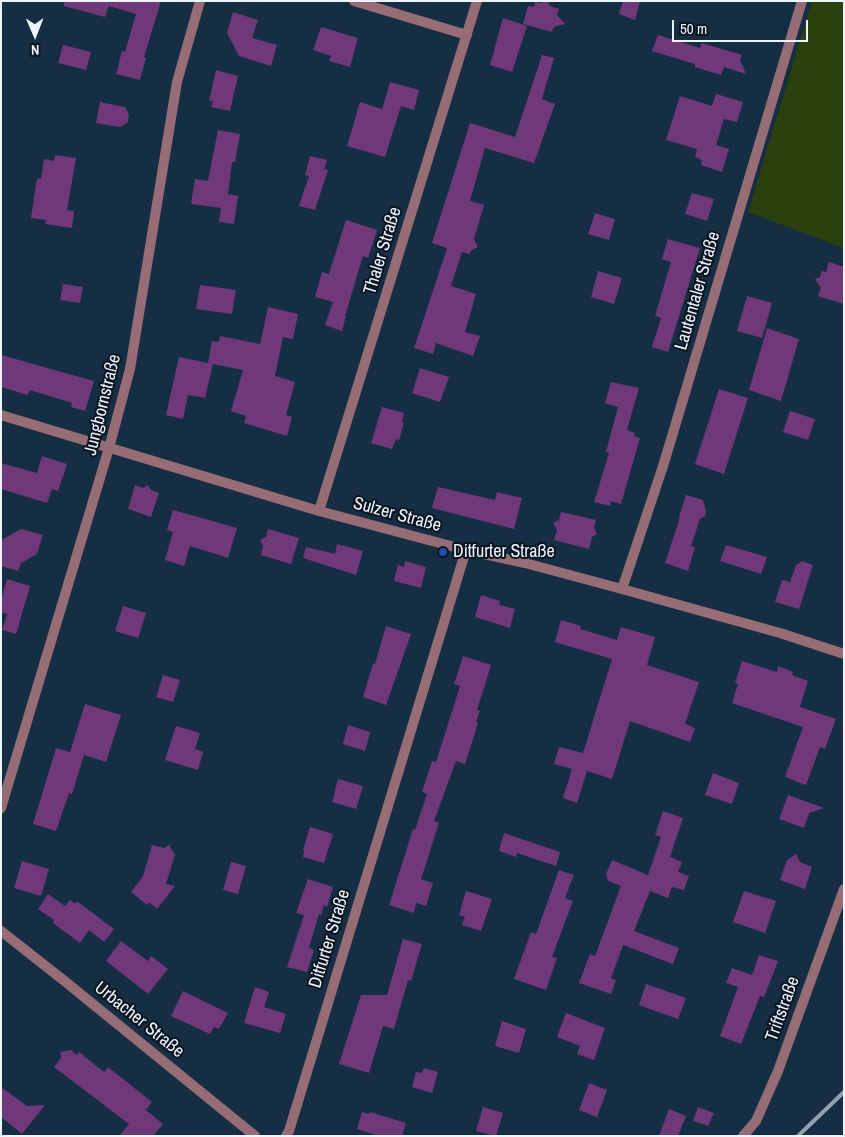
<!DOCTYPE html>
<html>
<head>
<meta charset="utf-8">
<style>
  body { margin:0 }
  #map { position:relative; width:845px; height:1137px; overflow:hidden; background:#162e43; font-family:"Archivo Narrow",sans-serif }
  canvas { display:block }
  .frame { position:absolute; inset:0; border:2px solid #ecf5fd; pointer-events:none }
  .north { position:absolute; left:10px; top:10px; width:50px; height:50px; -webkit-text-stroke:4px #0b151f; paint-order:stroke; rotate:179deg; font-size:14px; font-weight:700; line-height:20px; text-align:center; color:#ecf5fd }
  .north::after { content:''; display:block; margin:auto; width:18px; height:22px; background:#ecf5fd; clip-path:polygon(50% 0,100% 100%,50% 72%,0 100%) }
  .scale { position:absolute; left:672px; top:20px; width:136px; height:22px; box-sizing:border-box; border:2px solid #ecf5fd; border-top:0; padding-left:6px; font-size:15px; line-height:18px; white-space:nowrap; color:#ecf5fd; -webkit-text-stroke:4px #0b151f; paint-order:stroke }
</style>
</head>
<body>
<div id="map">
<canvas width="845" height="1137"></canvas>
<div class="frame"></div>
<div class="north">N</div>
<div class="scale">50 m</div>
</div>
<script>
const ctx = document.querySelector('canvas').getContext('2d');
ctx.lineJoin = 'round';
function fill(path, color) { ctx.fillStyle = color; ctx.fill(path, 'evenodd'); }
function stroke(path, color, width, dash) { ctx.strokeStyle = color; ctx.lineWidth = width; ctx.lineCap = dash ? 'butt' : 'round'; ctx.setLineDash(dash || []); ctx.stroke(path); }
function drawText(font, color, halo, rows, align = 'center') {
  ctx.font = font + ' "Archivo Narrow",sans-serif'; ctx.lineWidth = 4; ctx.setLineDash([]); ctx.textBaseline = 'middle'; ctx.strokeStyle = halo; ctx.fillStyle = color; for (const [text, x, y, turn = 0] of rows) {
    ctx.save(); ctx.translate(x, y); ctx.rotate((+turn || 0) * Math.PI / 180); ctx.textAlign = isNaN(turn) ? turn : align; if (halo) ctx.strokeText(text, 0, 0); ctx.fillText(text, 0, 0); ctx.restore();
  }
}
const green = new Path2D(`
  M812,1H844V248L748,212Z`);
const building = new Path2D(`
  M64,1H161L144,57L146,58L140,80L116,74L122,51L125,52L136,14L109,6L105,17L64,6Z
  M543,1H548L550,6L559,9L557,15L565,24L554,27L552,32L523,24L528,6L534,7L535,2L541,3Z
  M623,1H640L635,20L619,14Z
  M233,12L258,20L252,38L277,45L271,66L239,56L227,33Z
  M503,18L527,26L512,72L490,65Z
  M321,27L358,38L350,67L329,61L331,56L313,50Z
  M658,35L700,48L702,43L742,55L740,60L746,74L724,67L721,75L695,67V64L652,51Z
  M63,45L91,52L86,70L58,63Z
  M542,55L554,58L542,99L555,104L534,163L485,148L470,201L484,205L474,239L478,247L472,250L469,254L462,252L451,286L476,294L465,332L480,336L473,356L436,343L433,354L414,348L447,248L432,243L470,123L515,137Z
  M216,70L238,76L230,111L211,107L213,101H209Z
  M390,82L419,90L414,110L401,106L385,157L347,146L360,102L382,109Z
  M716,94L743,102L737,122L724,119L716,145L729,149L722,172L701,165L702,160L695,157L697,149L666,140L680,96L712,106Z
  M100,102L125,107L129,114L128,122L120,127L96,123Z
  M218,130L240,134L235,162H232L228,194L238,196L234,224L219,222L221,208L191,204L195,179L208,181Z
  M55,155L76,158L67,210L74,211L72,228L45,224L46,220L31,218L37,178L41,179L44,159L54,161Z
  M310,156L327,160L324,169L328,170L315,210L299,206L309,176L305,175Z
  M692,193L714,199L707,221L685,214Z
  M595,213L615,219L609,240L588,234Z
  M346,220L377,230L368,258L363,256L345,316H346L342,331L325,325L333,302L315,297L322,272L329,274Z
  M668,239L700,248L668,352L652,347L661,318L655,316L671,262L662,259Z
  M829,262L844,267V304L818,296L821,288L815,279L820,277L822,271L826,272Z
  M598,271L622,278L614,304L591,297Z
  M63,284L83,287L80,303L60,300Z
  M200,285L236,290L232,314L196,309Z
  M747,296L772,303L762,338L737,331Z
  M268,307L298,314L293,339L283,337L275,376L295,382L286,415L292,417L287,436L244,423L246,416L231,411L243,370L213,364L205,398L188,395L183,419L166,415L179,357L208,363L212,341L219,342L220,336L260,344Z
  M767,328L799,339L781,401L749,390Z
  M1,355L94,381L85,411L71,407L72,403L30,390L28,395L1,387Z
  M420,368L449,377L440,402L412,393Z
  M611,382L639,388L627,430L635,433L634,436L640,438L621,504L611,501L610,506L594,502L609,453L606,452L618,407L605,403Z
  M719,389L748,398L724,474L695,464Z
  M382,407L404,413L402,422L404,423L399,440L396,439L392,449L371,443Z
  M790,411L815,419L808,440L783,432Z
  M42,456L67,464L58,491L52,489L47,503L1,489V463L37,473Z
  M135,485L143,488L148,485L151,490L159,493L151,517L128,509Z
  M438,487L495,500L497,492L522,498L514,529L432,508Z
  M686,495L703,500L706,511L705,516L700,519L691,546L695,547L688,571L665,563L680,517H679Z
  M173,510L237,528L228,558L190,546L184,566L165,560L173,532L167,530Z
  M561,512L596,520L594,528L597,534L592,537L589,549L554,540L557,530L553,523L559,520Z
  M21,529L43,535L37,554L21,563L18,571L1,566V545L3,539Z
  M268,529L299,538L291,564L261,555L263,546L260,540L266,537Z
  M337,544L363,551L356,575L303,558L306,547L335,554Z
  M726,545L767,557L761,574L720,561Z
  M405,561L426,567L421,588L394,581L398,565L404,567Z
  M802,561L813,565L799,609L775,602L782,580L790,582L796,565Z
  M7,579L30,586L16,634L2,630L7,614L1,612V600Z
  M481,595L500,601L499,605L515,609L510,628L475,617Z
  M123,606L146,613L138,638L115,631Z
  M561,620L581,626L580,629L617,640L621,627L655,637L647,665L699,682L685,724L695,728L690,742L630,721L612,779L587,771L577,803L563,798L572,769L554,764L559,747L583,753L612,659L555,642Z
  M386,626L411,634L386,705L363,697L373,664H375Z
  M463,656L491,665L477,710L480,711L476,722L478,723L465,764L456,761L434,821L439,823L421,879L433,883L426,906L416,903L414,913L389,905L413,829L415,830L427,794L422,792L432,761L436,762L460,686L454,684Z
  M742,661L777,672L778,666L793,672L792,675L808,681L800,707L836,719L825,749L820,747L806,785L785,777L803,727L732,703L738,684L735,683Z
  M163,675L180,680L173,702L156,697Z
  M85,704L121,715L106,762L84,755L72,794L69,793L56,831L33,824L56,748L70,752Z
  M348,725L370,732L365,751L343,744Z
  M176,726L200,733L195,749L203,752L198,770L165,760Z
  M713,773L739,783L732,804L705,795Z
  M338,779L363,786L356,809L332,802Z
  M788,795L824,808L809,813L804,828L779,819Z
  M663,811L683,818L670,857L682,862L678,872L689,876L684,890L672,887L668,898L650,891L634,931L679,948L673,964L623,945L611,978L616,980L611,994L579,983L590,954L595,956L621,886L608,881L606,874L612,860L648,875L661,837L655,835Z
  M310,827L333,834L324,863L303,857L304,851L303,850Z
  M504,833L560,852L556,866L517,853L516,857L499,851Z
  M152,845L164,848L169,845L175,855L166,884L175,886L157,909L149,902L147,905L131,892L143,876Z
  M796,854L800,862L812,867L805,889L780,880L787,860Z
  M22,861L49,869L41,896L14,888Z
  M231,862L246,866L238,894L223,890Z
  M559,870L574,875L565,898L573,901L552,957L557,958L546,990L514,979L531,932L536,934Z
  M308,879L333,887L327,907L324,905L321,915L319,914L309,948L314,950L307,972L287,967L304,915L296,913Z
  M466,891L492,899L481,931L462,925L465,917L459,915Z
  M744,891L776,901L765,933L733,922Z
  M48,894L65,906L70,900L74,903L78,902L114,929L104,942L89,930L80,943L53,923L54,920L38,909Z
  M403,939L422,944L411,981L408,980L394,1029L383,1026L369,1073L339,1064L361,995H387Z
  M121,941L148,961L151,956L168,969L148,994L106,961Z
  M759,955L778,961L764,997L760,996L741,1044L720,1036L738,987L726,983L732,968L752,975Z
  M646,984L686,998L678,1019L639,1005Z
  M255,987L269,992L264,1007L286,1014L280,1033L244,1023Z
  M183,991L228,1013L219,1029L214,1027L210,1034L171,1016Z
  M566,1013L605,1028L594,1060L577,1054L580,1046L557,1037Z
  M502,1021L526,1029L519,1053L495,1046Z
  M71,1050L77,1055L79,1052L104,1072L108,1067L152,1102L146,1110L163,1124L153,1136H119L129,1124L54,1067L61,1058L60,1052Z
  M424,1068L438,1072L432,1093L412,1087L416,1072L422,1073Z
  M589,1083L607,1090L597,1117L579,1110Z
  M1,1087L27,1106L45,1105L22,1134L1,1117Z
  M483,1107L503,1113L496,1136L476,1131Z
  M698,1107L714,1113L708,1126L693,1121Z
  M669,1109L686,1116L678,1136H659Z
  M362,1112L369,1114L370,1112L406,1123L402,1136H379L357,1129Z`);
const minor = new Path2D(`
  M354,1L467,35
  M1,415L319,511L466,550L525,563L622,589L780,633L844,654
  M319,511L477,1
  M622,589L664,463L802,1
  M1,808L109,448L130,369L177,82L200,1
  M1,931L67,983L255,1136
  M286,1136L289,1131L466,550
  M743,1136L756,1121L778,1071L844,889`);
const rail = new Path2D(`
  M798,1136L844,1092`);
const markers = [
  [443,552,5,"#1a4fb4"]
];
const streetNames = [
  ["Thaler Straße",383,251,-73],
  ["Lautentaler Straße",698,291,-74],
  ["Jungbornstraße",103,405,-76],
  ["Sulzer Straße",397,515,15],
  ["Ditfurter Straße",330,939,-73],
  ["Triftstraße",783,1009,-70],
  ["Urbacher Straße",139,1020,39]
];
const poiNames = [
  ["Ditfurter Straße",453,552]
];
fill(green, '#2a400d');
fill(building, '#6f3879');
stroke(minor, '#966c75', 10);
stroke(rail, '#91a1ae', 4);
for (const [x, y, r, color] of markers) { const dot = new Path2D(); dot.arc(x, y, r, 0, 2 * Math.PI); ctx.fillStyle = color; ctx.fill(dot); stroke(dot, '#0b151f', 2); }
drawText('18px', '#ecf5fd', '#0b151f', streetNames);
drawText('18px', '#ecf5fd', '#0b151f', poiNames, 'left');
</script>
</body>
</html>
